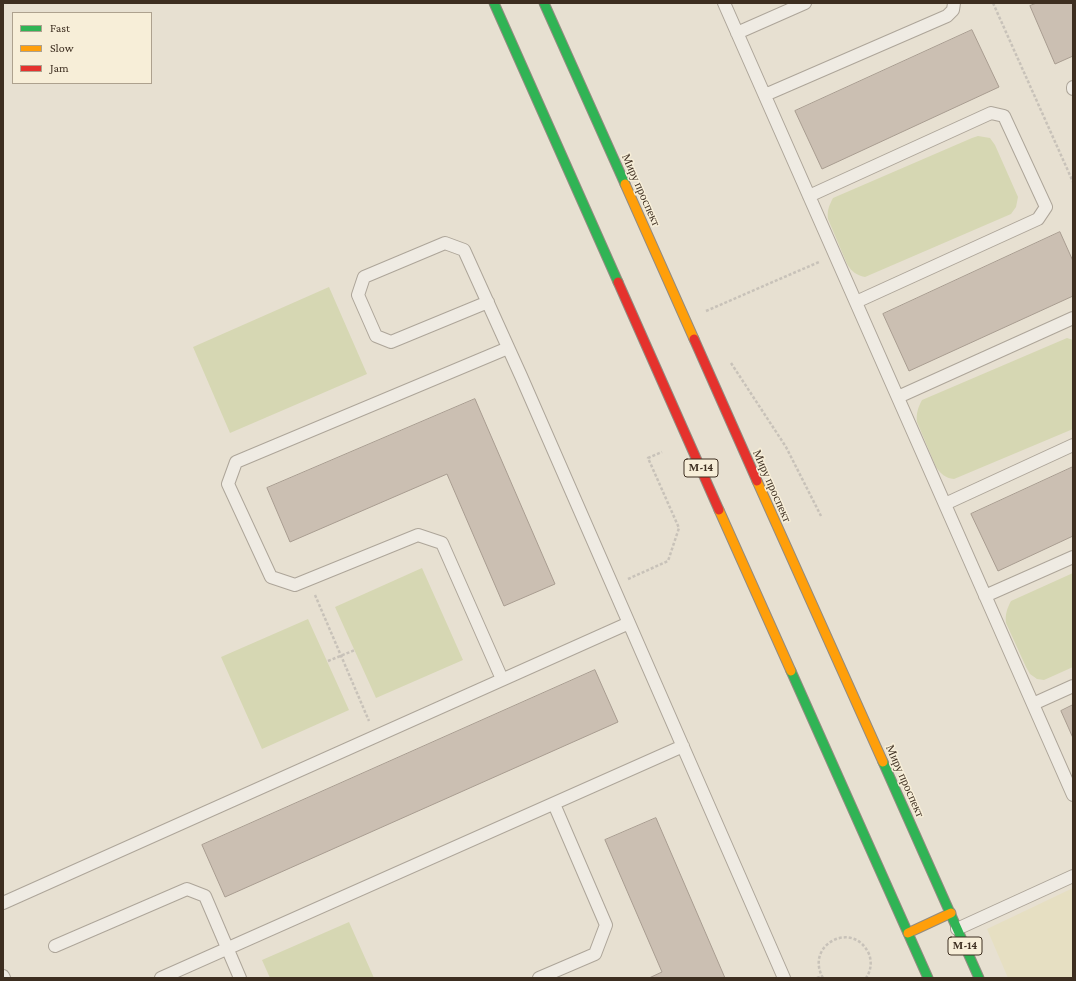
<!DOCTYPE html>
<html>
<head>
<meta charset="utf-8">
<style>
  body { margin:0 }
  #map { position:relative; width:1076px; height:981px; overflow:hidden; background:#e7e0d1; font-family:"Crimson Pro",serif }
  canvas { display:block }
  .frame { position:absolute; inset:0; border:4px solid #3d2e20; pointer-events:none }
  .legend { position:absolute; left:12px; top:12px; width:140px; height:72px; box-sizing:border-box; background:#f7eed8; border:1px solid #ada18e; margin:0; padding:5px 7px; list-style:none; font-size:12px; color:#3d2e20 }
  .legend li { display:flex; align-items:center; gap:8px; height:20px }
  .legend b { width:20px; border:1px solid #ada18e }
</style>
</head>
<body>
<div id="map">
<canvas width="1076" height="981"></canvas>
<div class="frame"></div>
<ul class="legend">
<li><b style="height:5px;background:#30b455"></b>Fast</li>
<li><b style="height:5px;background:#ff9f0a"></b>Slow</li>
<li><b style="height:5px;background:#e5322d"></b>Jam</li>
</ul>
</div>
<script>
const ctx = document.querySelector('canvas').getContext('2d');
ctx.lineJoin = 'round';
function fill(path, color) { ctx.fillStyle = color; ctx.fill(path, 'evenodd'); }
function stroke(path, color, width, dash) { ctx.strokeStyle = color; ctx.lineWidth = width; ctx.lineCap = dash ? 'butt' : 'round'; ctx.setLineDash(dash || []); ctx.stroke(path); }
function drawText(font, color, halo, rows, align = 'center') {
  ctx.font = font + ' "Crimson Pro",serif'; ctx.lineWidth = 3; ctx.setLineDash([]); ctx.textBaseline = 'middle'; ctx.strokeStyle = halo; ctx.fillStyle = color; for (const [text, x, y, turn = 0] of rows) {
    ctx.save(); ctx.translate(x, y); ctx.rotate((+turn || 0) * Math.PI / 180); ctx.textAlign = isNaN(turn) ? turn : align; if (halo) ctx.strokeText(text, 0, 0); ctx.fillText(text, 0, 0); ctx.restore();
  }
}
const farmland = new Path2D(`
  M1073,888V978H1008L987,929Z`);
const green = new Path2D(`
  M978,136L990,138L995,145L1018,197L1016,207L1011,214L865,277C856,275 852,272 847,264L828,219C827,210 829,206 833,198L972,138Z
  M329,287L367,374L230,433L193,347Z
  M1067,338L1073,340V429L954,479C945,478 941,474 936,467L917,422C916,413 918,408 922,400Z
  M422,568L463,660L376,698L335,607Z
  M1073,573V667L1044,680L1037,679L1030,674L1026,667L1006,623C1005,614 1007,609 1011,601Z
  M308,619L349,710L262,749L221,657Z
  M349,922L374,978H270L262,960Z`);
const building = new Path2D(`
  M1037,3H1073V56L1055,64L1030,6Z
  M972,30L999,87L822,169L795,111Z
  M1060,232L1073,261V296L909,371L883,314Z
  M475,399L555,584L504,606L447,474L290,542L267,488Z
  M1073,467V536L998,571L971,514Z
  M595,670L618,722L225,897L202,845Z
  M1073,705V738L1061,711Z
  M656,818L725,978H649L662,972L605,840Z`);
const path = new Path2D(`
  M993,3L1073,182
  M706,311L819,262
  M731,363L786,447L821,516
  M628,579L668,561L679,528L648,458L662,452
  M315,595L369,721
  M328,661L355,650
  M817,978L822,976
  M823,978C804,945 853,919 869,954C872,962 871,971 866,978`);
const lane = new Path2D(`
  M724,3L1073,795
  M737,33L805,3
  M1073,87V89
  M765,95L947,16L953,10L954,3
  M809,196L991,113L1004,116L1046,207L1038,219L856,302
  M488,302L391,342L376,336L358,295L364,277L445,243L464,250L521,376L784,978
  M898,397L1073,318
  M945,504L1073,445
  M985,596L1073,557
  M502,679L442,543L418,535L295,585L271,577L228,484L236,462L508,348
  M1033,704L1073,686
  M3,903L629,623
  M957,929L1073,876
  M55,946L187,889L205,896L240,978
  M3,976L4,978
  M161,978L683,746
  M539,978L595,954L606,925L554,804`);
const fast = new Path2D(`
  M494,3L618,282
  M544,3L625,184
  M791,671L928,978
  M883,762L979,978`);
const slow = new Path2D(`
  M625,184L694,339
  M757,481L883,762
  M719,510L791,671
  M908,933L951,913`);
const jam = new Path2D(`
  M618,282L719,510
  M694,339L757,481`);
const shields = [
  [701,468,34],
  [965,946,34]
];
const shieldNames = [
  ["М-14",701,468],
  ["М-14",965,946]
];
const streetNames = [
  ["Миру проспект",641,190,66],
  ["Миру проспект",772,486,66],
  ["Миру проспект",905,781,66]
];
fill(farmland, '#e6dfc2');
fill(green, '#d6d7b3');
fill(building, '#cbbfb2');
stroke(building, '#a89c90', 1);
stroke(lane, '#ada599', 14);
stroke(fast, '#928b80', 11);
stroke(slow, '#928b80', 11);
stroke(jam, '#928b80', 11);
stroke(path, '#c8c2b9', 2.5, [3, 2]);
stroke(lane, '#efebe3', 12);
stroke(fast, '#30b455', 9);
stroke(slow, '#ff9f0a', 9);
stroke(jam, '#e5322d', 9);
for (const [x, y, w] of shields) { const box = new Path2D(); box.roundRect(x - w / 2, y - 9, w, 18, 3); ctx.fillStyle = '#f7eed8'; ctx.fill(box); stroke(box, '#3d2e20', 1); }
drawText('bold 11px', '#3d2e20', null, shieldNames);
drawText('12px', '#3d2e20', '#f7eed8', streetNames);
</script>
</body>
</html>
